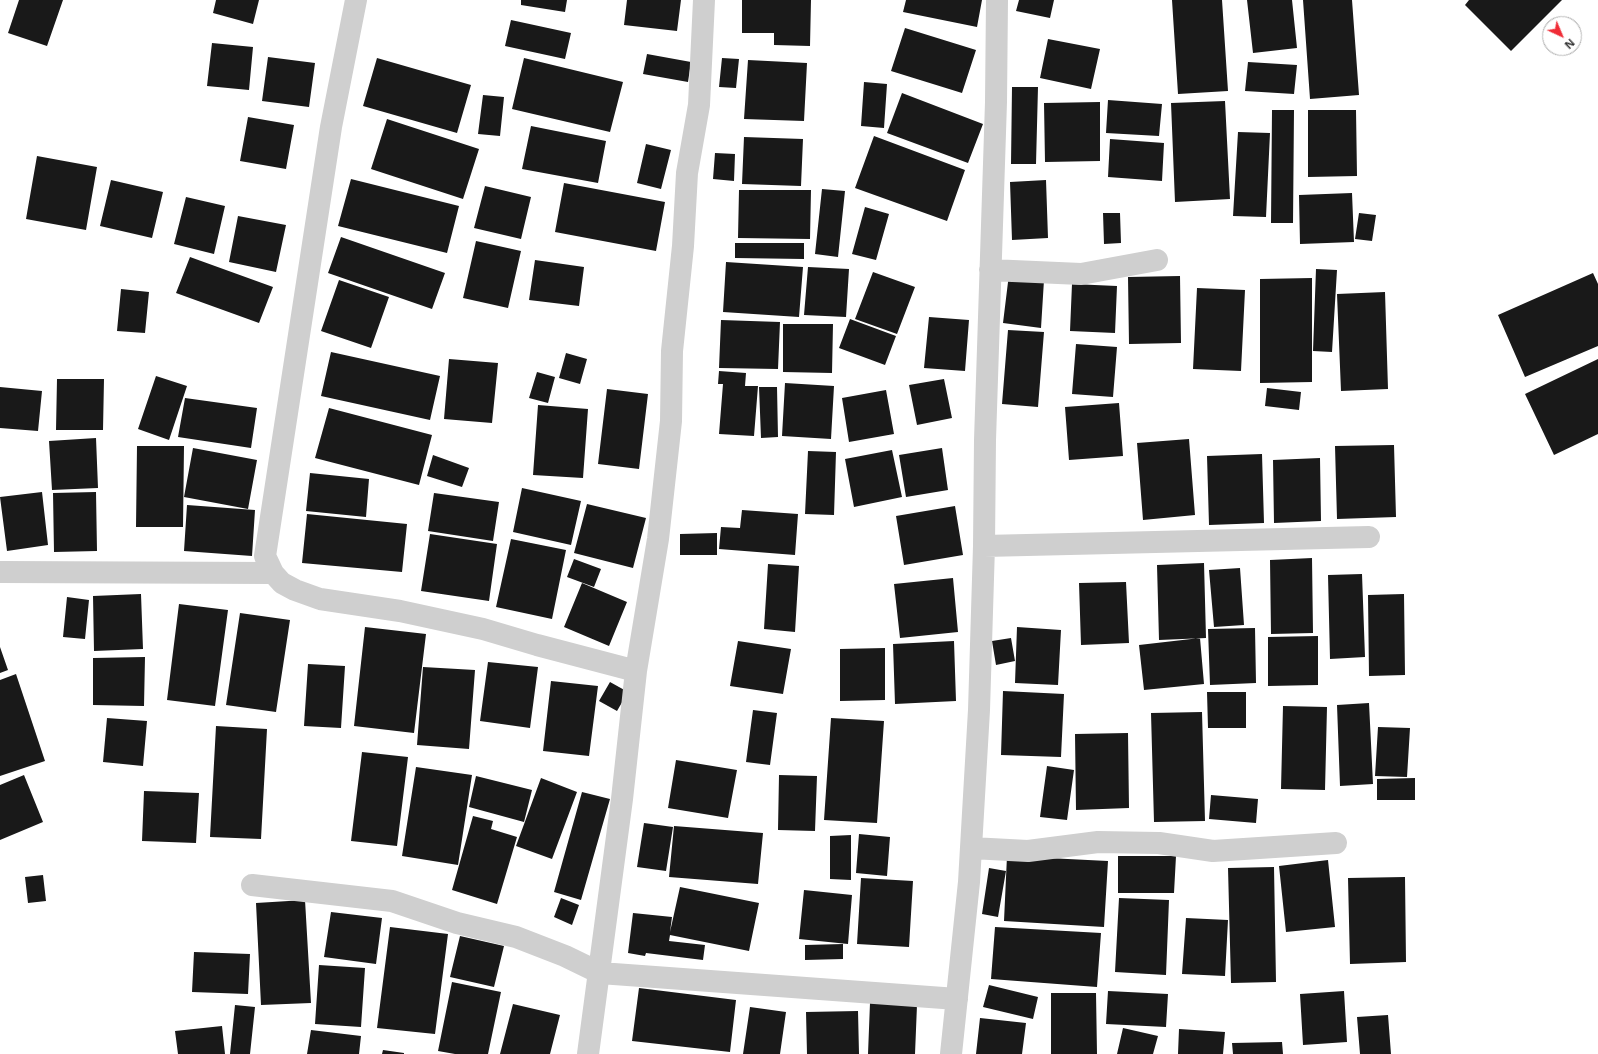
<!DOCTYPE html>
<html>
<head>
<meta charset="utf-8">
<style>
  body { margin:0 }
  #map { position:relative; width:1598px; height:1054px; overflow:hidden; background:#fff; font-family:"Noto Sans",sans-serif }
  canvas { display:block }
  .north { position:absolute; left:1542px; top:16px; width:40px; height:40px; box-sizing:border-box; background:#fff; border:1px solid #adadad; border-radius:50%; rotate:136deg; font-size:11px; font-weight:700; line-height:16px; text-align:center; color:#323232 }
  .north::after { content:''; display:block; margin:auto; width:14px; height:18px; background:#f02c36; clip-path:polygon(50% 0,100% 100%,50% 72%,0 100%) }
</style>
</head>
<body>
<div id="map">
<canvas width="1598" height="1054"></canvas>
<div class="north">N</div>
</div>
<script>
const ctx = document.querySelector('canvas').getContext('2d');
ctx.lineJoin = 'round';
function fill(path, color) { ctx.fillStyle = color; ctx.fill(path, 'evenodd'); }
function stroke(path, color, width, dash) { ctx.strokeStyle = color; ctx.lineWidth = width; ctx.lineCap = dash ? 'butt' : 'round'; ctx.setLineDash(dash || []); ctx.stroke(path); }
const building = new Path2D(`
  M19,0H63L47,46L8,33Z
  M216,0H259L253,24L213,13Z
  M521,0H567L565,12L521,5Z
  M627,0H681L677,31L624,25Z
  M742,0H811L810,46L774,45V33H742Z
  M906,0H982L977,27L903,12Z
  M1019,0H1054L1050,18L1016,11Z
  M1172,0H1222L1228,91L1178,94Z
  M1247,0H1292L1297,48L1253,53Z
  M1303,0H1352L1359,95L1310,99Z
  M1469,0H1562L1511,51L1465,5Z
  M511,20L571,33L565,59L505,46Z
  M905,28L976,50L962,93L891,71Z
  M1048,39L1100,49L1091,89L1040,78Z
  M212,43L253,47L249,90L207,86Z
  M647,54L691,62L688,82L643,74Z
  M268,57L315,63L309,107L262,101Z
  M377,58L471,85L457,133L363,106Z
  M524,58L623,82L610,132L512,109Z
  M722,58L739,59L736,88L719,87Z
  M748,60L807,63L804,121L744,119Z
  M1248,62L1297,65L1294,94L1245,91Z
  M864,82L887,84L884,128L861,126Z
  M1012,87H1038L1036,164H1011Z
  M902,93L983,124L968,163L887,133Z
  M483,95L504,97L500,136L478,134Z
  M1108,100L1162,104L1159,136L1106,133Z
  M1225,101L1230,199L1175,202L1171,103Z
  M1100,102V161L1045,162L1044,103Z
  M1272,110H1294L1293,223H1271Z
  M1308,110H1356L1357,176L1308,177Z
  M248,117L294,125L286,169L240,161Z
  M387,119L479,149L463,199L371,169Z
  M531,126L606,141L598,183L522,169Z
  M1238,132L1270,133L1266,217L1233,216Z
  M874,136L965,170L947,221L855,188Z
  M744,137L803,139L801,186L742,184Z
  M1110,139L1164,143L1162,181L1108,177Z
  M646,144L671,150L661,189L637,183Z
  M715,153L735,154L734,181L713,179Z
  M37,156L97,167L86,230L26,219Z
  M351,179L459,206L447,253L338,226Z
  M111,180L163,192L152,238L100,226Z
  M1046,180L1048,238L1012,240L1010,182Z
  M564,183L665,202L656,251L555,232Z
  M485,186L531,197L521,239L474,228Z
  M822,189L845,191L838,257L815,254Z
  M739,190H811L810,239L738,238Z
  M1352,193L1354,242L1300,244L1299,195Z
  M186,197L225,206L214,254L174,244Z
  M865,207L889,214L876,260L852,254Z
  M1103,213H1120L1121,243L1104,244Z
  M1359,213L1376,215L1372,241L1355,239Z
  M238,216L286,225L276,272L229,262Z
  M341,237L445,273L432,309L328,273Z
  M476,241L521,251L508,308L463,298Z
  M735,243H804V259L735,258Z
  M190,257L273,287L259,323L176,293Z
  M535,260L584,267L579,306L529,300Z
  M726,262L803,267L799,317L723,312Z
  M808,267L849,269L846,317L804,315Z
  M1316,269L1337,270L1332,352L1313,351Z
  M873,272L915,287L897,334L855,319Z
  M1593,273L1598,284V346L1525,377L1498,315Z
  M1009,274L1044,280L1041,328L1003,323Z
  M1180,276L1181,343L1129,344L1128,277Z
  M1312,278V382L1260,383V279Z
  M339,280L389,297L371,348L321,331Z
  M1072,284L1117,286L1115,333L1070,331Z
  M1197,288L1245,290L1241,371L1193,369Z
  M121,289L149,292L145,333L117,331Z
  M1385,292L1388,389L1341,391L1337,294Z
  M929,317L969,320L965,371L924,368Z
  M850,319L896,336L885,365L839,348Z
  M721,320L780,322L778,369L719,368Z
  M783,324H833L832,373L783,372Z
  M1008,330L1044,332L1038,407L1002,404Z
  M1076,344L1117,347L1113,397L1072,394Z
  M331,352L440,376L430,420L321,396Z
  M566,353L587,359L580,384L559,378Z
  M449,359L498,363L492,423L444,419Z
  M1598,359V434L1554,455L1525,394Z
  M719,371L746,373L745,386H758L754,436L719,434L723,384H718Z
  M537,372L555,377L548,403L529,398Z
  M156,376L187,386L169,440L138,429Z
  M57,379H104L103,430H56Z
  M944,379L952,418L917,425L909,385Z
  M785,383L834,386L831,439L782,436Z
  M0,387L42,391L38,431L0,428Z
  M759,387H777L778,437L761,438Z
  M1267,388L1301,392L1299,410L1265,406Z
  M607,389L648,394L639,469L598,464Z
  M886,390L894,434L849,442L842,398Z
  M185,398L257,408L251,448L178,437Z
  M1119,403L1123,456L1069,460L1065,407Z
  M538,405L588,409L583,478L533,475Z
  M329,408L432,435L419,485L315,458Z
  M96,438L98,488L52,490L49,441Z
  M1189,439L1195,515L1143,520L1137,443Z
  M1394,445L1396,517L1337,519L1335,446Z
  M137,446H184L183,527H136Z
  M193,448L257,460L248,509L184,497Z
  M942,448L948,490L906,497L899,455Z
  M892,450L902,497L854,507L845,459Z
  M808,451L836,452L834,515L805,514Z
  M1262,454L1264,523L1209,525L1207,456Z
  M433,455L469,468L462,487L427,476Z
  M1320,458L1321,521L1274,523L1273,460Z
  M310,473L369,479L366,517L306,511Z
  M522,488L581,501L571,545L513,532Z
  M42,492L48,545L7,551L0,497Z
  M96,492L97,551L54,552L53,493Z
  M434,493L499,502L493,541L428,531Z
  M587,504L646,518L633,568L574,553Z
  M187,505L255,510L252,556L184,551Z
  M955,506L963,555L904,565L896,516Z
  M742,510L798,514L795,555L719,549L721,527L740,528Z
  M307,514L407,524L402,572L302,563Z
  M717,533V555H680V534Z
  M430,534L497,544L489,601L421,591Z
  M511,539L566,550L552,619L496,607Z
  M1312,558L1313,633L1271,634L1270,560Z
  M574,559L601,569L594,587L567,577Z
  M1204,563L1206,638L1159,640L1157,565Z
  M768,564L799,566L795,632L764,629Z
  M1240,568L1244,625L1214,627L1209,570Z
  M1362,574L1365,657L1330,659L1328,575Z
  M953,578L958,632L900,638L894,584Z
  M1126,582L1129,643L1081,645L1079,583Z
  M582,583L627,602L609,646L564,627Z
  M141,594L143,649L94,651L93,596Z
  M1404,594L1405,675L1369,676L1368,595Z
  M67,597L89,600L85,639L63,637Z
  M179,604L228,610L215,706L167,700Z
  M240,613L290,620L276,712L226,705Z
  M365,627L426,634L414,733L354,726Z
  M1017,627L1061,630L1058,685L1015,683Z
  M1255,628L1256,683L1210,685L1208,629Z
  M1318,636V685L1268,686V637Z
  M1011,638L1015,661L996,665L992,641Z
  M1200,638L1204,684L1144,690L1139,645Z
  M738,641L791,649L783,694L730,686Z
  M954,641L956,701L895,704L893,644Z
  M0,647L8,670L0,673Z
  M885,648V700L840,701V649Z
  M145,657L144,706L93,705V658Z
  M488,662L538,667L530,728L480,721Z
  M308,664L345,666L341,728L304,726Z
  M423,667L475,670L469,749L417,745Z
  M16,674L45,761L0,776V680Z
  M551,681L598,686L589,756L543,751Z
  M610,682L628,692L617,711L599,701Z
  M1003,691L1064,694L1061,757L1001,755Z
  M1207,692H1246V728H1208Z
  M1369,703L1373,784L1340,786L1337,705Z
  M1283,706L1327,707L1325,790L1281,789Z
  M753,710L777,713L770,765L746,762Z
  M1202,712L1205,821L1154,822L1151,713Z
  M107,718L147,721L143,766L103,762Z
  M831,718L884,721L877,823L824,820Z
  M216,726L267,729L261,839L210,837Z
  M1378,727L1410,728L1407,777L1375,776Z
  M1128,733L1129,808L1076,810L1075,734Z
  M362,752L408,757L397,846L351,841Z
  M676,760L737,770L728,818L668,808Z
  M1047,766L1074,770L1067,820L1040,817Z
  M416,767L472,775L458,865L402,856Z
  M24,775L43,822L0,840V785Z
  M779,775L817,776L815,831L778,830Z
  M476,776L532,790L524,822L469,807Z
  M541,778L577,792L552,859L516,846Z
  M1415,778V800H1377V779Z
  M144,791L199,793L196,843L142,841Z
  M582,792L610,799L581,900L554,892Z
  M1211,795L1258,799L1256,823L1209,819Z
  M473,816L493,821L491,829L517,837L497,904L452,890Z
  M644,823L673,827L666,871L637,867Z
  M674,826L763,833L758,884L669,877Z
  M859,834L890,837L887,876L856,873Z
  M851,835V880L830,879V836Z
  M1007,856L1108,861L1104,927L1004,921Z
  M1118,856H1176L1174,893H1118Z
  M1328,860L1335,927L1286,932L1279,866Z
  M1274,867L1276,982L1231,983L1228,868Z
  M989,868L1006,871L998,917L982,914Z
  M43,875L46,901L28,903L25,877Z
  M1405,877L1406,962L1350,964L1348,878Z
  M861,878L913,881L909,947L857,944Z
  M680,887L759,903L749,951L670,935L669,941L705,945L703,960L646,953L645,956L628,953L633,913L672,917L670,932Z
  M804,890L852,895L848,944L799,939Z
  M561,898L579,905L572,925L554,917Z
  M1119,898L1169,900L1166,975L1115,972Z
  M305,900L311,1003L261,1005L256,903Z
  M331,912L382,918L376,964L324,957Z
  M1186,918L1228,920L1225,976L1182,974Z
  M390,927L448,934L435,1034L377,1028Z
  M995,927L1101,933L1097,987L991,979Z
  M460,936L504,946L494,987L450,977Z
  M843,944V959L805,960V945Z
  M194,952L250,954L248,994L192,992Z
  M319,965L365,968L361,1027L315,1024Z
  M452,982L501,992L488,1054H455L438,1051Z
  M989,985L1038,997L1033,1019L983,1007Z
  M639,988L736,1000L730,1052L632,1041Z
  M1108,991L1168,994L1166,1027L1106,1024Z
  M1344,991L1347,1042L1303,1045L1300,994Z
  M1051,993H1096L1097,1054H1051Z
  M870,1003L917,1005L915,1054H868Z
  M513,1004L560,1015L550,1054H500Z
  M235,1005L255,1007L250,1054H230Z
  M750,1007L786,1012L780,1054H743Z
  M858,1011L859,1054H807L806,1012Z
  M1388,1015L1391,1054H1360L1357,1017Z
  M980,1018L1026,1023L1022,1054H976Z
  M222,1026L225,1054H178L175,1031Z
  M1123,1028L1158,1036L1153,1054H1117Z
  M1179,1029L1225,1032L1223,1054H1178Z
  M311,1030L361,1036L359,1054H307Z
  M1282,1042L1283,1054H1233L1232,1043Z
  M383,1050L404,1053V1054H382Z`);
const street = new Path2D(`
  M356,0L331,127L265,556L273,573L282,583L295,590L320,599L400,611L483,629L537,645L636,671
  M990,270L1081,274L1157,260
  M984,546L1369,537
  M0,572L273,573
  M971,848L1028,851L1098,842L1159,843L1213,851L1336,843
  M252,885L392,901L457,923L516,937L565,956L600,973L957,999
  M588,1054L622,799L636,671L658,539L671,421L672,351L683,246L687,173L699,105L704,0
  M951,1054L969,882L979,710L984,546L985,440L996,102L997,0`);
fill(building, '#191919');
stroke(street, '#cfcfcf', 22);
</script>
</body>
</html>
